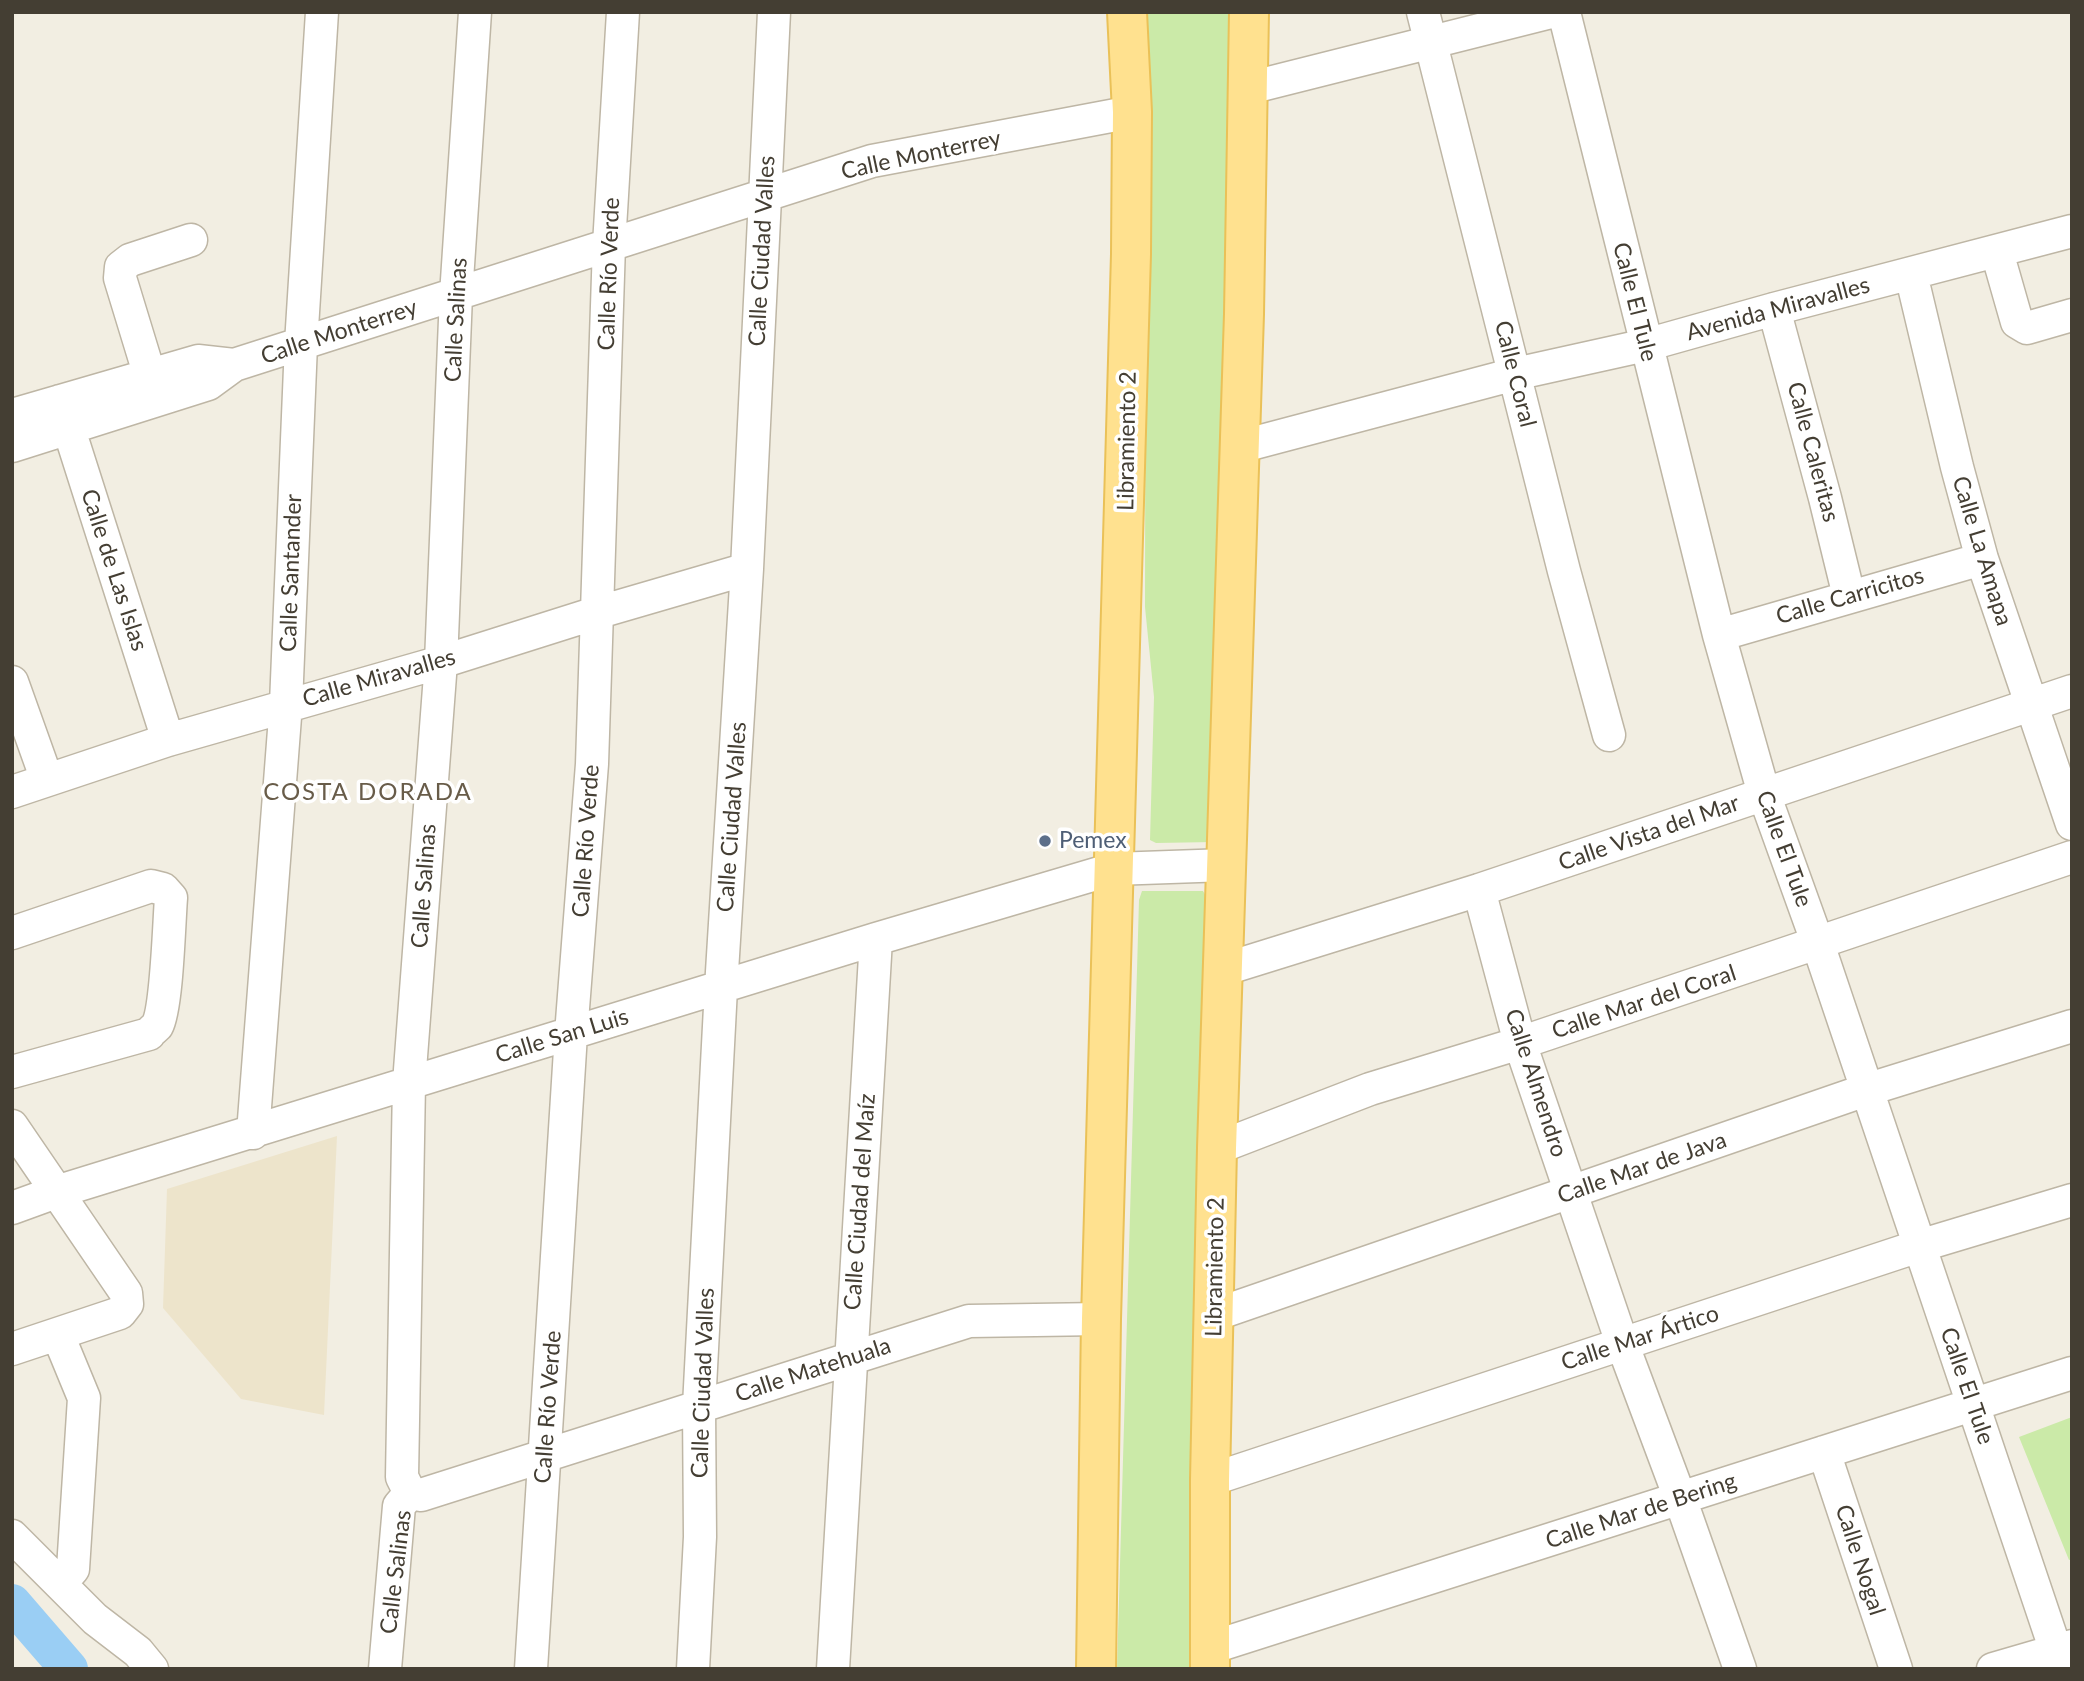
<!DOCTYPE html>
<html>
<head>
<meta charset="utf-8">
<style>
  body { margin:0 }
  #map { position:relative; width:2084px; height:1681px; overflow:hidden; background:#f2eee2; font-family:Lato,sans-serif }
  canvas { display:block }
  .frame { position:absolute; inset:0; border:14px solid #443e33; pointer-events:none }
</style>
</head>
<body>
<div id="map">
<canvas width="2084" height="1681"></canvas>
<div class="frame"></div>
</div>
<script>
const ctx = document.querySelector('canvas').getContext('2d');
ctx.lineJoin = 'round';
function fill(path, color) { ctx.fillStyle = color; ctx.fill(path, 'evenodd'); }
function stroke(path, color, width, dash) { ctx.strokeStyle = color; ctx.lineWidth = width; ctx.lineCap = dash ? 'butt' : 'round'; ctx.setLineDash(dash || []); ctx.stroke(path); }
function drawText(font, color, halo, rows, align = 'center') {
  ctx.font = font + ' Lato,sans-serif'; ctx.lineWidth = 7; ctx.setLineDash([]); ctx.textBaseline = 'middle'; ctx.strokeStyle = halo; ctx.fillStyle = color; for (const [text, x, y, turn = 0] of rows) {
    ctx.save(); ctx.translate(x, y); ctx.rotate((+turn || 0) * Math.PI / 180); ctx.textAlign = isNaN(turn) ? turn : align; if (halo) ctx.strokeText(text, 0, 0); ctx.fillText(text, 0, 0); ctx.restore();
  }
}
const education = new Path2D(`
  M337,1136L324,1415L241,1399L163,1308L167,1189Z`);
const green = new Path2D(`
  M1146,12H1231L1214,842L1156,843L1150,840L1154,697L1145,607Z
  M1142,891H1203L1208,900L1196,1669H1117L1139,900Z
  M2072,1417V1559L2069,1560L2019,1437Z`);
const river = new Path2D(`
  M12,1603L69,1669`);
const minor = new Path2D(`
  M1423,12L1564,571L1609,735
  M1564,12L1719,635L1764,794L1818,944L2062,1669
  M1249,88L1551,12
  M1997,252L2017,322L2027,328L2072,315
  M1911,274L1957,467L1982,559L2072,824
  M1774,309L1825,498L1849,596
  M149,373L120,278L121,267L130,260L191,240
  M60,401L168,740
  M12,415L198,361L234,365
  M12,446L208,384L234,365L872,161L1132,112
  M1239,447L1515,374L1646,345L1774,309L2072,231
  M1719,635L1982,559
  M12,682L47,780
  M12,792L168,740L441,662L596,613L747,569
  M1479,890L1520,1043L1622,1343L1680,1498L1740,1669
  M12,933L151,886L163,889L171,898C169,922 167,1008 157,1026C156,1027 150,1032 149,1034L12,1072
  M1225,969L1479,890L2072,691
  M12,1126L126,1293L127,1304L120,1313L12,1349
  M253,1133L286,704L301,344L322,12
  M1217,1148L1370,1089L1520,1043L2072,857
  M12,1208L56,1192L876,939L1113,869L1227,865
  M1214,1315L1866,1090L2072,1026
  M58,1335L84,1398L73,1569L60,1584
  M1824,1452L1896,1669
  M1210,1480L1919,1246L2072,1200
  M410,1493L402,1477L409,1083L441,662L456,295L475,12
  M410,1493L421,1495L969,1321L1101,1319
  M12,1536L95,1619L138,1652L152,1669
  M1210,1648L2072,1373
  M385,1669L399,1506L410,1493
  M531,1669L571,1034L592,764L609,245L623,12
  M693,1669L700,1537L699,1406L721,988L747,569L774,12
  M833,1669L876,939
  M1993,1669L2072,1646`);
const major = new Path2D(`
  M1096,1669L1101,1319L1131,254L1132,112L1127,12
  M1210,1669V1480L1217,1148L1244,314L1249,12`);
const markers = [
  [1045,841,7,"#5c6f8a"]
];
const streetNames = [
  ["Calle Monterrey",921,155,-12],
  ["Calle Ciudad Valles",762,251,-87],
  ["Calle Río Verde",609,274,-88],
  ["Calle El Tule",1635,302,76],
  ["Avenida Miravalles",1778,309,-15],
  ["Calle Salinas",456,320,-87],
  ["Calle Monterrey",339,332,-18],
  ["Calle Coral",1515,374,76],
  ["Libramiento 2",1127,441,-89],
  ["Calle Caleritas",1813,452,75],
  ["Calle La Amapa",1982,551,73],
  ["Calle de Las Islas",114,570,72],
  ["Calle Santander",291,573,-88],
  ["Calle Carricitos",1850,596,-16],
  ["Calle Miravalles",379,678,-16],
  ["Calle Ciudad Valles",732,817,-86],
  ["Calle Vista del Mar",1649,833,-19],
  ["Calle Río Verde",586,841,-86],
  ["Calle El Tule",1784,849,70],
  ["Calle Salinas",424,886,-86],
  ["Calle Mar del Coral",1644,1002,-18],
  ["Calle San Luis",562,1036,-17],
  ["Calle Almendro",1536,1083,72],
  ["Calle Mar de Java",1642,1168,-19],
  ["Calle Ciudad del Maíz",860,1202,-86],
  ["Libramiento 2",1215,1267,-89],
  ["Calle Mar Ártico",1640,1338,-18],
  ["Calle Matehuala",813,1370,-18],
  ["Calle Ciudad Valles",703,1383,-88],
  ["Calle El Tule",1967,1386,71],
  ["Calle Río Verde",548,1407,-86],
  ["Calle Mar de Bering",1641,1511,-18],
  ["Calle Nogal",1860,1560,72],
  ["Calle Salinas",396,1572,-83]
];
const serviceNames = [
  ["Pemex",1059,841]
];
const neighbourhoodNames = [
  ["COSTA DORADA",368,792]
];
fill(education, '#ede4cb');
fill(green, '#cbeaa8');
stroke(river, '#9acef4', 38);
stroke(minor, '#beb6a5', 35);
stroke(major, '#eac158', 42);
stroke(minor, '#fff', 32);
stroke(major, '#ffe18f', 38);
for (const [x, y, r, color] of markers) { const dot = new Path2D(); dot.arc(x, y, r, 0, 2 * Math.PI); ctx.fillStyle = color; ctx.fill(dot); stroke(dot, '#fff', 2.5); }
drawText('23px', '#443e33', '#fff', streetNames);
drawText('23px', '#4e5e75', '#fff', serviceNames, 'left');
ctx.letterSpacing = '2px';
drawText('24px', '#685c49', '#fff', neighbourhoodNames);
ctx.letterSpacing = '0px';
</script>
</body>
</html>
